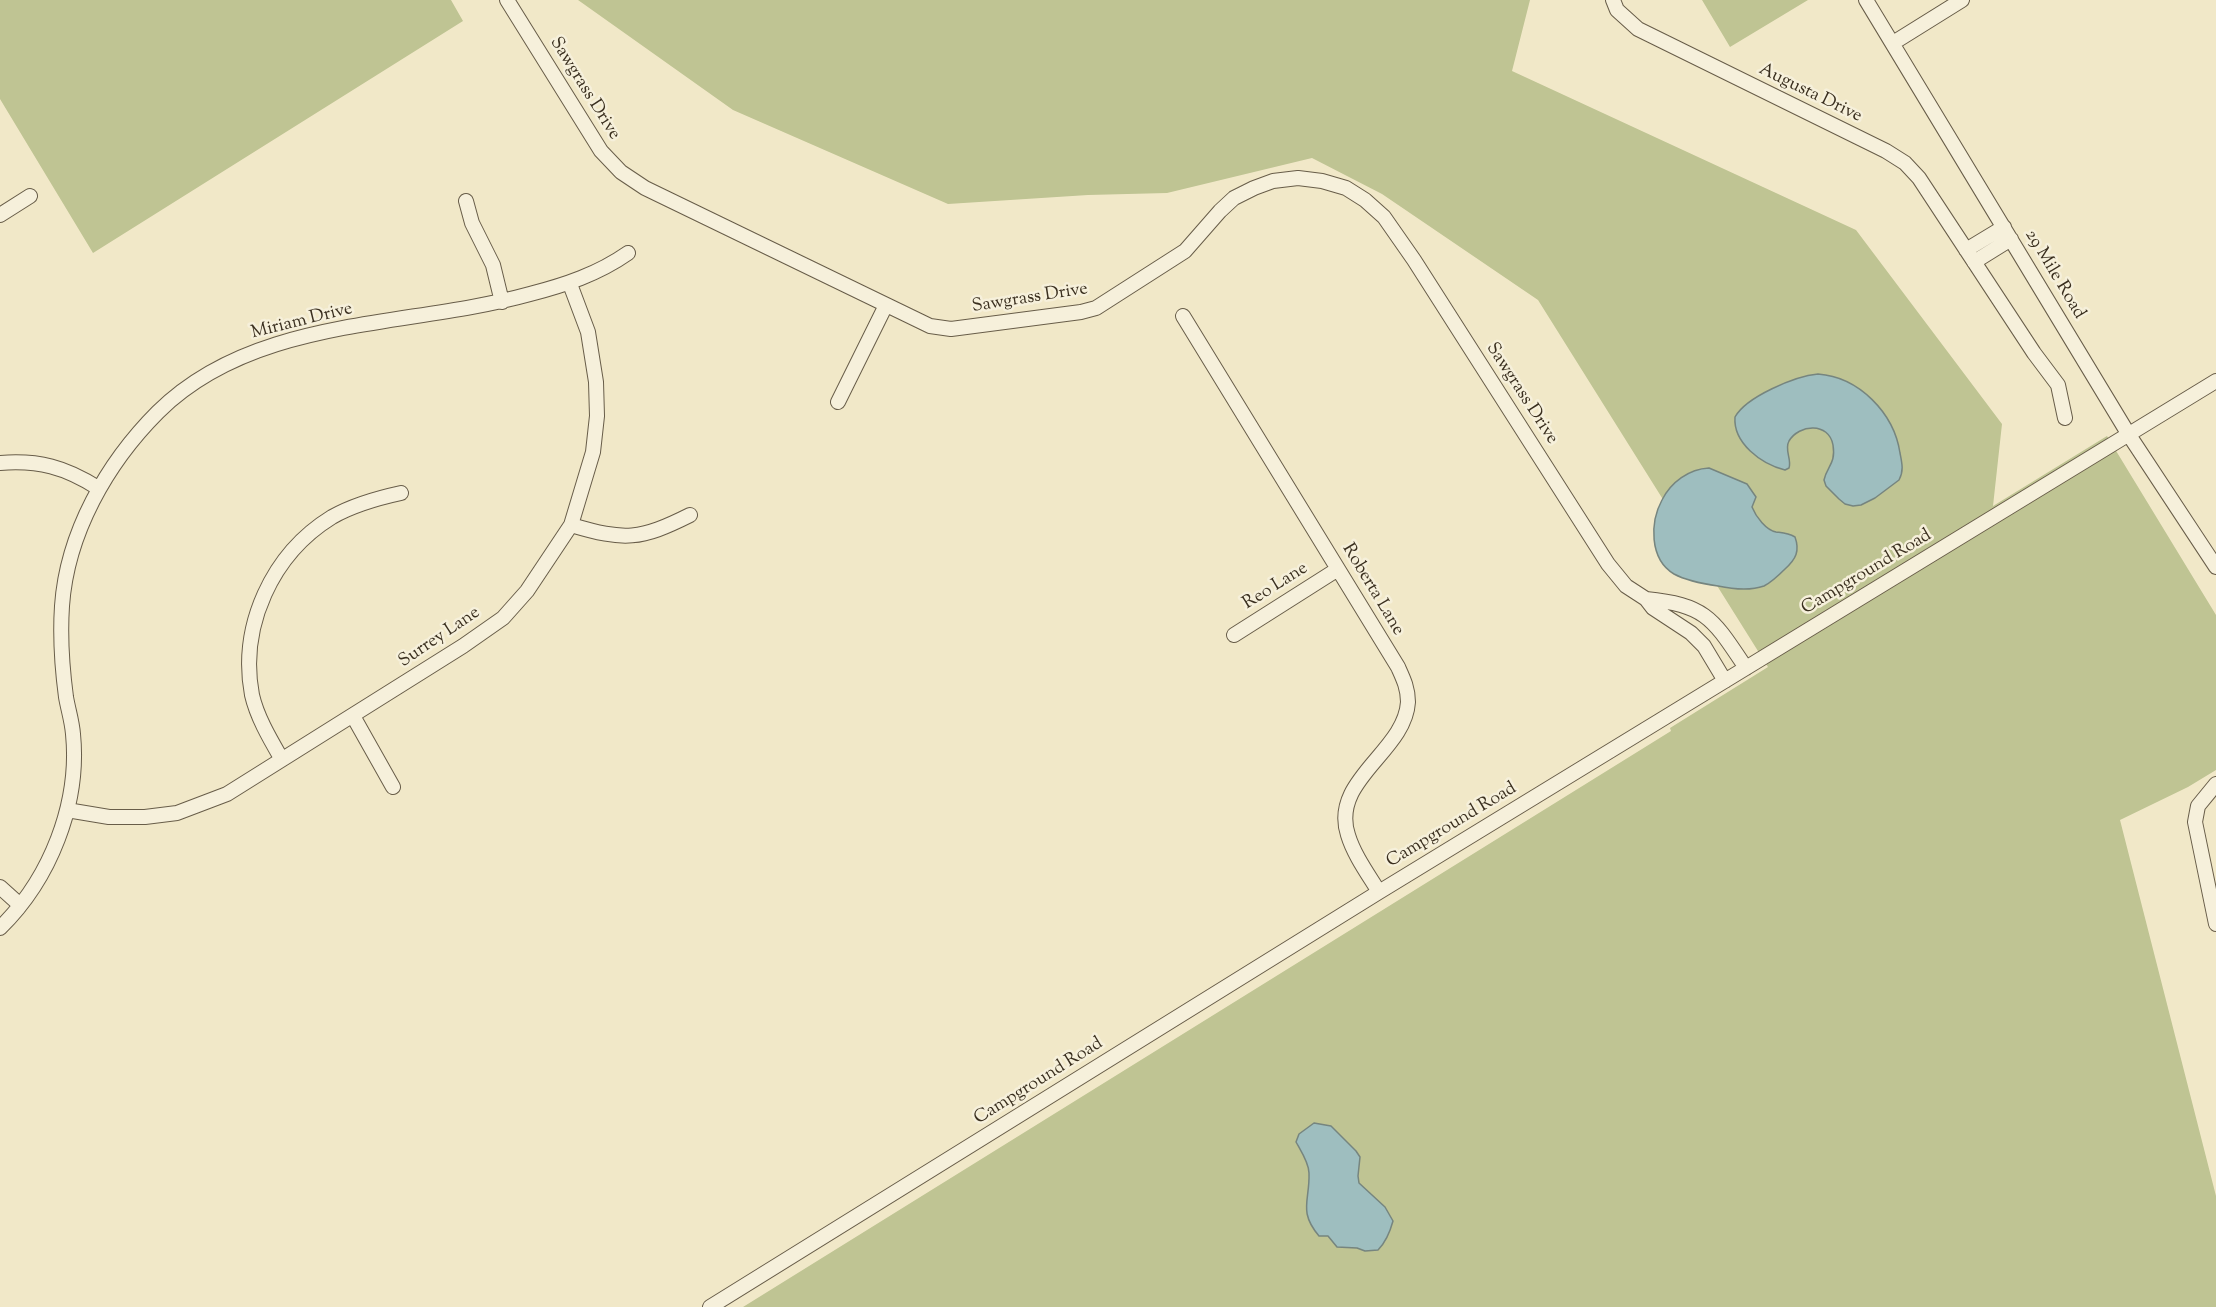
<!DOCTYPE html>
<html>
<head>
<meta charset="utf-8">
<style>
  body { margin:0 }
  canvas { display:block; background:#f1e8c8 }
</style>
</head>
<body>
<canvas width="2216" height="1307"></canvas>
<script>
const ctx = document.querySelector('canvas').getContext('2d');
ctx.lineJoin = 'round';
function fill(path, color) { ctx.fillStyle = color; ctx.fill(path, 'evenodd'); }
function stroke(path, color, width, dash) { ctx.strokeStyle = color; ctx.lineWidth = width; ctx.lineCap = dash ? 'butt' : 'round'; ctx.setLineDash(dash || []); ctx.stroke(path); }
function drawText(font, color, halo, rows, align = 'center') {
  ctx.font = font + ' "Sorts Mill Goudy",serif'; ctx.lineWidth = 5; ctx.setLineDash([]); ctx.textBaseline = 'middle'; ctx.strokeStyle = halo; ctx.fillStyle = color; for (const [text, x, y, turn = 0] of rows) {
    ctx.save(); ctx.translate(x, y); ctx.rotate((+turn || 0) * Math.PI / 180); ctx.textAlign = isNaN(turn) ? turn : align; if (halo) ctx.strokeText(text, 0, 0); ctx.fillText(text, 0, 0); ctx.restore();
  }
}
const green = new Path2D(`
  M0,0H451L463,21L93,253L0,99Z
  M578,0H1530L1512,71L1856,230L2002,424L1993,506L2107,436L2216,615V770L2188,787L2120,820L2216,1196V1307H743L1671,731L1670,728L1768,667L1538,300L1382,194L1312,158L1167,193L1088,195L948,204L733,110Z
  M1702,0H1808L1730,47Z`);
const water = new Path2D(`
  M1818,374C1859,377 1894,413 1900,453C1902,463 1904,471 1899,480L1875,498L1861,505L1853,506L1845,504L1839,499L1826,486L1824,480C1827,466 1836,464 1833,445C1829,422 1799,424 1789,441C1784,450 1792,459 1789,468L1785,470C1761,464 1733,443 1735,417C1746,397 1795,376 1818,374Z
  M1709,468L1747,484L1756,497L1752,507C1756,517 1766,530 1776,532C1784,533 1788,533 1795,537C1800,551 1796,559 1785,569C1779,575 1772,582 1764,586C1750,591 1732,589 1718,586C1704,584 1687,581 1674,574C1649,559 1650,522 1662,500C1671,482 1689,469 1709,468Z
  M1314,1123L1331,1126L1356,1151L1360,1157L1358,1176L1359,1183L1385,1207L1393,1221C1390,1232 1386,1242 1378,1250L1365,1251L1357,1248L1337,1247L1328,1236H1319C1298,1211 1310,1201 1309,1173C1309,1163 1301,1151 1296,1142L1299,1134Z`);
const minor = new Path2D(`
  M507,0L601,151L621,172L645,188L930,326L951,329L1081,312L1096,308L1185,251L1220,211L1234,198L1254,188L1273,181L1298,178L1322,181L1346,188L1365,200L1384,217L1414,260L1608,564L1626,586L1646,599L1653,608L1691,633L1704,646L1725,681
  M1613,0L1617,10L1638,29L1886,151L1905,163L1919,178L2034,353L2058,385L2065,418
  M1866,0L2129,435L2216,567
  M1893,43L1962,0
  M466,201L472,223L493,265L502,302
  M0,215L30,196
  M1966,250L2004,227
  M1974,262L2011,239
  M1183,316L1398,667C1403,678 1408,688 1408,702C1405,752 1330,780 1348,835C1354,855 1368,874 1379,892
  M838,402L886,305
  M0,463C39,460 65,467 98,488
  M571,525C625,541 640,540 690,515
  M1646,599C1707,605 1713,619 1746,668
  M1234,635L1338,569
  M353,716L393,787
  M281,758C270,739 257,717 252,695C239,626 272,554 332,517C353,505 378,498 401,493
  M2216,784L2198,806L2195,822L2216,924
  M67,810L109,817H145L177,813L227,794L463,646L503,618L527,591L571,525L593,452L597,416L596,382L588,332L570,284
  M0,887L20,905
  M0,928C50,879 80,804 73,734C72,721 68,709 66,697C62,667 60,636 62,606C67,533 107,463 158,412C255,316 407,328 530,294C565,285 598,274 628,253
  M710,1307L1379,892L2216,381`);
const streetNames = [
  ["Sawgrass Drive",584,89,58],
  ["Augusta Drive",1810,94,26],
  ["29 Mile Road",2054,275,59],
  ["Sawgrass Drive",1030,299,-9],
  ["Miriam Drive",302,322,-14],
  ["Sawgrass Drive",1521,394,57],
  ["Campground Road",1867,573,-31],
  ["Reo Lane",1276,587,-32],
  ["Roberta Lane",1372,590,59],
  ["Surrey Lane",440,638,-34],
  ["Campground Road",1452,826,-31],
  ["Campground Road",1039,1082,-32]
];
fill(green, '#bfc493');
fill(water, '#9ebebf');
stroke(water, '#76857f', 1.5);
stroke(minor, '#685d49', 16);
stroke(minor, '#f6f0db', 14);
drawText('18px', '#3a2f1f', '#f6f0db', streetNames);
</script>
</body>
</html>
